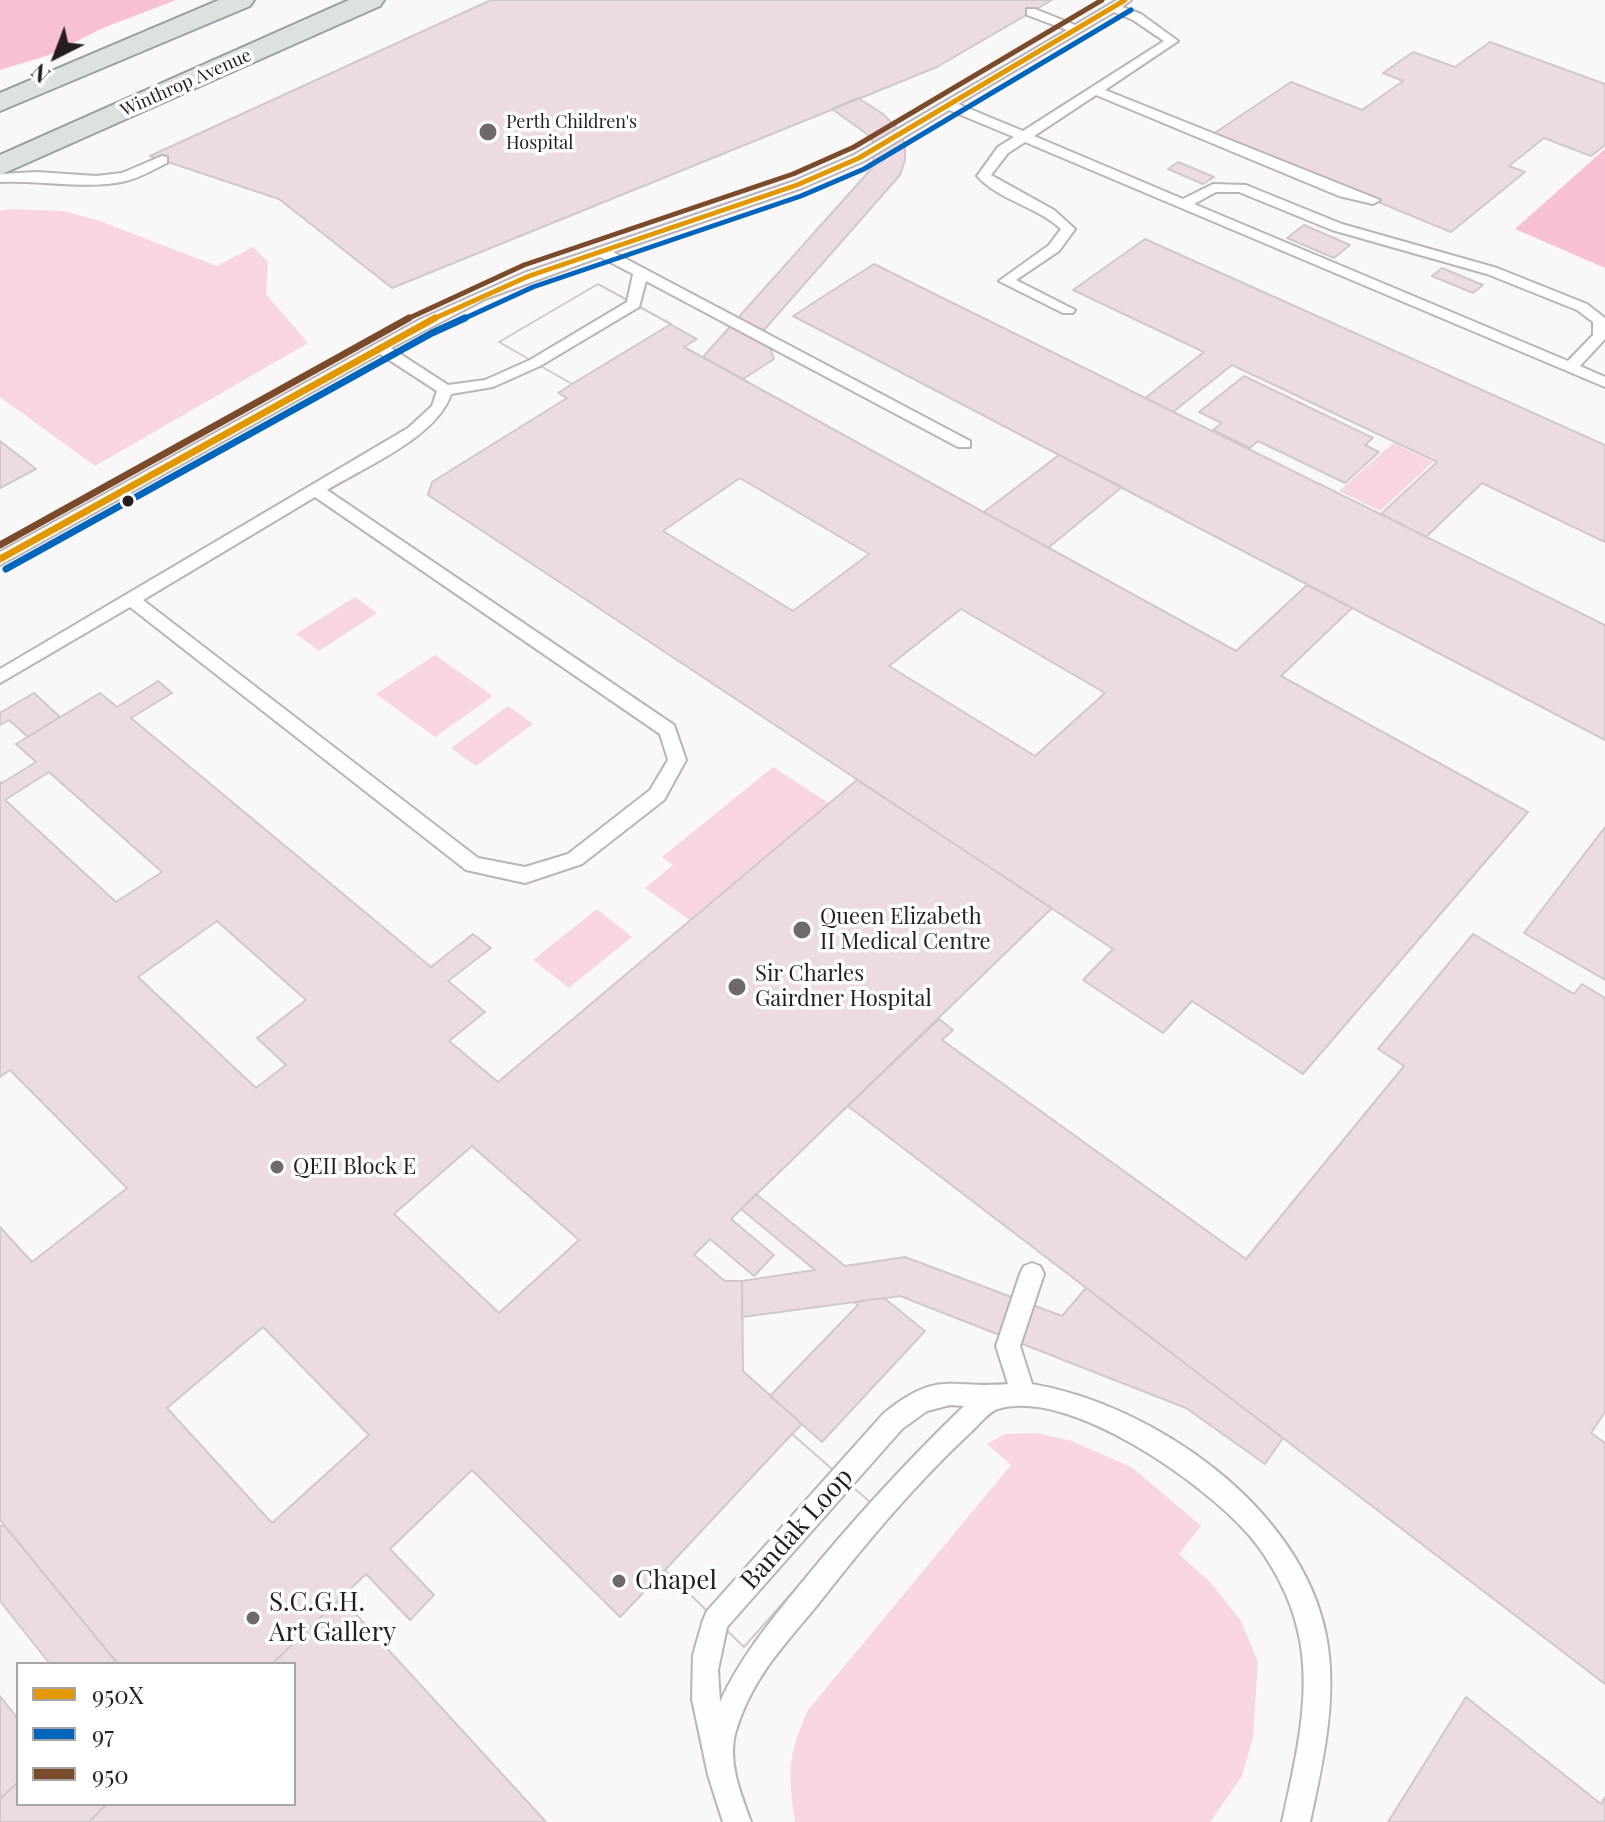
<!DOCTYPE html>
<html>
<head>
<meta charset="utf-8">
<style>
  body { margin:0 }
  #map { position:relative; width:1605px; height:1822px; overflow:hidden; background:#faf7f8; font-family:"Playfair Display",serif }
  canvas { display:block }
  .legend { position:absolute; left:16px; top:1662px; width:280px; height:144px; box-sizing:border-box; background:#fff; border:2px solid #a8a5a6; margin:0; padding:10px 14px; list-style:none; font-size:24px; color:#261d20 }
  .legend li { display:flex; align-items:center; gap:16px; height:40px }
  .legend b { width:40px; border:2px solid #a8a5a6 }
  .north { position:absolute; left:16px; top:16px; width:80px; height:80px; -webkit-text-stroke:6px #fff; paint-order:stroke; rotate:222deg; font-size:22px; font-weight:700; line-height:32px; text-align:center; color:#261d20 }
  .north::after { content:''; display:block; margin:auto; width:28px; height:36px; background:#261d20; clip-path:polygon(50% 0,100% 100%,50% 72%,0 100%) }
</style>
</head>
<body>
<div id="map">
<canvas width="1605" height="1822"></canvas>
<ul class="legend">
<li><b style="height:10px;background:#e29803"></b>950X</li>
<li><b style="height:10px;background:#0065bd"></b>97</li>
<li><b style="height:10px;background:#7a4b2a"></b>950</li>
</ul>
<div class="north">N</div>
</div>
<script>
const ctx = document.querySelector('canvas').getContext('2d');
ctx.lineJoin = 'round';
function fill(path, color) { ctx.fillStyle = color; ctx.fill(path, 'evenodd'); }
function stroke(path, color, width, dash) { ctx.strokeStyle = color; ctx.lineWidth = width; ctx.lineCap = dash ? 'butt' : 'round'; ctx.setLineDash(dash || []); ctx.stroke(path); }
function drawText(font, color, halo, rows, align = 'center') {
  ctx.font = font + ' "Playfair Display",serif'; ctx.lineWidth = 7; ctx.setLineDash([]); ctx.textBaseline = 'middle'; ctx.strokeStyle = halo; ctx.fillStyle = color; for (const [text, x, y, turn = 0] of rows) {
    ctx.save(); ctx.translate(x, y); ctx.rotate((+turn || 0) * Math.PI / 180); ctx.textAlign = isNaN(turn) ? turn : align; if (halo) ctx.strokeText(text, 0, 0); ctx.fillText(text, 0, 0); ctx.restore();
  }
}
const green = new Path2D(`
  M9,209L63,211L97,220L217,266L253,247L268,262L266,294L308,343L95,466L0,397V211Z
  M1393,443L1433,462L1380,511L1339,491Z
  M355,597L377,613L319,651L296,634Z
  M435,655L493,696L435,737L376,694Z
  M508,706L533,724L476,766L451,748Z
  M773,767L830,804L691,921L645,888L673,865L662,857Z
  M597,909L632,937L569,988L533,960Z
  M1037,1433L1072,1441L1133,1468L1201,1526L1179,1554L1210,1582L1241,1621L1258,1662L1253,1737L1242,1776L1210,1822H795C788,1772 787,1757 808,1710L1011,1465L987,1444L1005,1434Z`);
const forest = new Path2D(`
  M0,0H176L103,28L49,55L0,70Z
  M1605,149V268L1515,229Z`);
const building = new Path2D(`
  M491,0H1052L937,67L392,288L279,199L150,156Z
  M1490,42L1605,84V145L1591,156L1544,138L1509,166L1525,172L1451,232L1213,134L1291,82L1362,110L1403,81L1383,73L1413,52L1455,67Z
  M858,98L883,114L897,128L905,145V160L900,175L764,330L774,359L743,379L703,357L872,168L875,149L871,137L832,109Z
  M1178,162L1214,177L1203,184L1168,169Z
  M1304,225L1350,245L1334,258L1287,238Z
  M1145,239L1605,445V542L1482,483L1426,537L1381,514L1437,462L1232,365L1173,412L1145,398L1204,352L1073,290Z
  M874,264L1605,625V740L793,316Z
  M1442,268L1483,285L1473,293L1432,276Z
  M598,284L697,339L684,347L1236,651L1307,585L1352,608L1281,676L1528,812L1303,1074L1192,1001L1163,1033L1083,980L1113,949L428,495L432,482L567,398L558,393L572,384L499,342ZM740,478L869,554L793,611L663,531ZM961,609L1105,693L1035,756L889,666Z
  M598,284L671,324L572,384L499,342Z
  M1244,376L1373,438L1365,445L1379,452L1345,483L1258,441L1250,448L1213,430L1222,423L1199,412Z
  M0,441L36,469L0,488Z
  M1059,455L1122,487L1048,548L984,512Z
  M158,681L172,693L131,718L431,967L473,934L491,948L448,981L485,1012L449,1041L498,1082L857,780L1052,908L731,1219L774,1255L754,1276L710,1239L694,1255L725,1281H742L743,1371L802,1424L792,1434L871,1503L744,1647L665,1570L620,1617L472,1470L390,1549L434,1595L410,1620L366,1574L272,1664H118L0,1520V1227L32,1262L127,1188L10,1070L0,1077V782L2,783L36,762L16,744L100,693L117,707ZM49,772L162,872L116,902L5,800ZM217,921L306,1000L257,1038L286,1065L256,1088L138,977ZM472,1146L579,1240L499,1313L394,1214ZM263,1327L369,1435L272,1523L167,1408Z
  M34,693L60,717L28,737L9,720L0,725V713Z
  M1605,827V980L1524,933Z
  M1473,934L1574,994L1582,984L1605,998V1412L1591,1433L1605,1443V1684L848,1106L939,1019L953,1030L942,1040L1246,1259L1404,1066L1378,1049Z
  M756,1194L845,1266L905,1257L1062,1316L1086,1288L1283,1438L1265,1464L1186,1408L900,1296L742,1317V1281L815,1270L741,1209Z
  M884,1298L925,1331L822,1442L770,1396L858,1305L854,1302Z
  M792,1434L871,1503L744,1647L665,1570Z
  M3,1524L118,1664H50L0,1601V1527Z
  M341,1598L546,1822H89L107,1804H294V1664H272Z
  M0,1696L18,1719V1782L0,1799Z
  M1466,1697L1601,1804L1605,1797V1822H1388Z
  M18,1782V1804H107L89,1822H0V1799Z`);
const service = new Path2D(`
  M1117,0H1131L1122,7L1141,14L1178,41L1105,90L1380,200L1373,204L1339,196L1096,95L1034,136L1183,199L1213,184L1246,185L1342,224L1497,268L1587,304L1605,318V339L1580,366L1605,377V387L1025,142L1008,153L991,175L1054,210L1075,229L1059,251L1016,280L1075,310L1073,313H1063L999,281L1049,245L1061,229C1036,206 1000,201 977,176L998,147L1014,137L949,110L864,161L802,188L613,252L970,441V447H958L646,281L639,307L540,366L493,387L451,394C437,437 365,467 327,490L674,725L686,760L664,800L582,864L525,883L466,870L130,607L0,683V669L408,428L432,406L437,391L380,354L0,565V552L421,319L524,273L792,182L854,155L1067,30L1027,15V9H1035L1075,25ZM1114,12L1133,20L1164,41L1023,131L958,104ZM1216,192H1239L1332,230L1487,274L1577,310L1593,322V335L1568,361L1194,204ZM600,257L633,274L627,302L530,360L485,380L448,385L391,348L485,299ZM315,497L660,734L668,760L650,790L568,854L525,867L478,858L143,600Z
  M162,156L167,157V163C154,169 140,178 126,181C88,190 40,180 0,182V174L37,172L96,176L122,173Z
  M1032,1263L1040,1266L1044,1274L1020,1346L1032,1384C1154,1405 1301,1507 1326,1635C1338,1697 1323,1762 1310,1822H1282C1295,1762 1313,1693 1298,1631C1291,1598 1271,1561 1249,1535C1205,1484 1069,1387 998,1409C989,1411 979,1425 971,1432C915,1484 866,1543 819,1603C801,1625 782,1646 766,1669C753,1688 741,1712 735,1734C728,1764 741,1794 751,1822H723L708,1775L692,1699L693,1655L703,1620L707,1611L884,1413C939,1369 949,1389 1008,1384L996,1346L1020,1274L1024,1266ZM950,1405L964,1406C905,1463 851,1522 799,1586C769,1623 740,1658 720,1702L718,1670L727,1627L902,1429L927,1411Z`);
const primary = new Path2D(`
  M219,0H254L250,6L0,111V93Z
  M349,0H384L380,6L0,175V155Z`);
const bus1Far1 = new Path2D(`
  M431,320L529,276L797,185L859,158L1125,0`);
const bus1 = new Path2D(`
  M0,559L435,318`);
const bus2Far1 = new Path2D(`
  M461,320L533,287L801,196L864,169L1131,10`);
const bus2 = new Path2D(`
  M6,569L432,333L465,318`);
const bus3Far1 = new Path2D(`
  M405,320L524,265L793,174L854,147L1102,0`);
const bus3 = new Path2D(`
  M0,545L409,318`);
const markers = [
  [488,132,10,"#70696c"],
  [128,501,7,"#261d20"],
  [802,930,10,"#70696c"],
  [737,987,10,"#70696c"],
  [277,1167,8,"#70696c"],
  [619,1581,8,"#70696c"],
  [253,1618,8,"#70696c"]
];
const farStreetnames = [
  ["Winthrop Avenue",186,83,-24]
];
const farPoinames = [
  ["Perth Children's",506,122],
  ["Hospital",506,143]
];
const poiNames = [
  ["Queen Elizabeth",820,917],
  ["II Medical Centre",820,942],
  ["Sir Charles",755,974],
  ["Gairdner Hospital",755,999],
  ["QEII Block E",293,1167]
];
const nearStreetnames = [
  ["Bandak Loop",797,1529,-48]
];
const nearPoinames = [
  ["Chapel",635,1581],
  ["S.C.G.H.",269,1603],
  ["Art Gallery",269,1633]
];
fill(green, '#f8d6e1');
fill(forest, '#f8c1d3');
fill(building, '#ecdbe0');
stroke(building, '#d0c9cb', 2);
stroke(service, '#bab4b6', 4);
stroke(primary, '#96a29c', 4);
fill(service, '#fefefe');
fill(primary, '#dce3df');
stroke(bus1Far1, '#e29803', 5);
stroke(bus1, '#e29803', 7);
stroke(bus2Far1, '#0065bd', 5);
stroke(bus2, '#0065bd', 7);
stroke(bus3Far1, '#7a4b2a', 5);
stroke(bus3, '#7a4b2a', 7);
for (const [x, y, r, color] of markers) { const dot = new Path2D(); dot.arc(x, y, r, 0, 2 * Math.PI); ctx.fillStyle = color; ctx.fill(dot); stroke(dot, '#fff', 3); }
drawText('18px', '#261d20', '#fff', farStreetnames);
drawText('18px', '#261d20', '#fff', farPoinames, 'left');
drawText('22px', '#261d20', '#fff', poiNames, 'left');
drawText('26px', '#261d20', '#fff', nearStreetnames);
drawText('26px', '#261d20', '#fff', nearPoinames, 'left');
</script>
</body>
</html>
